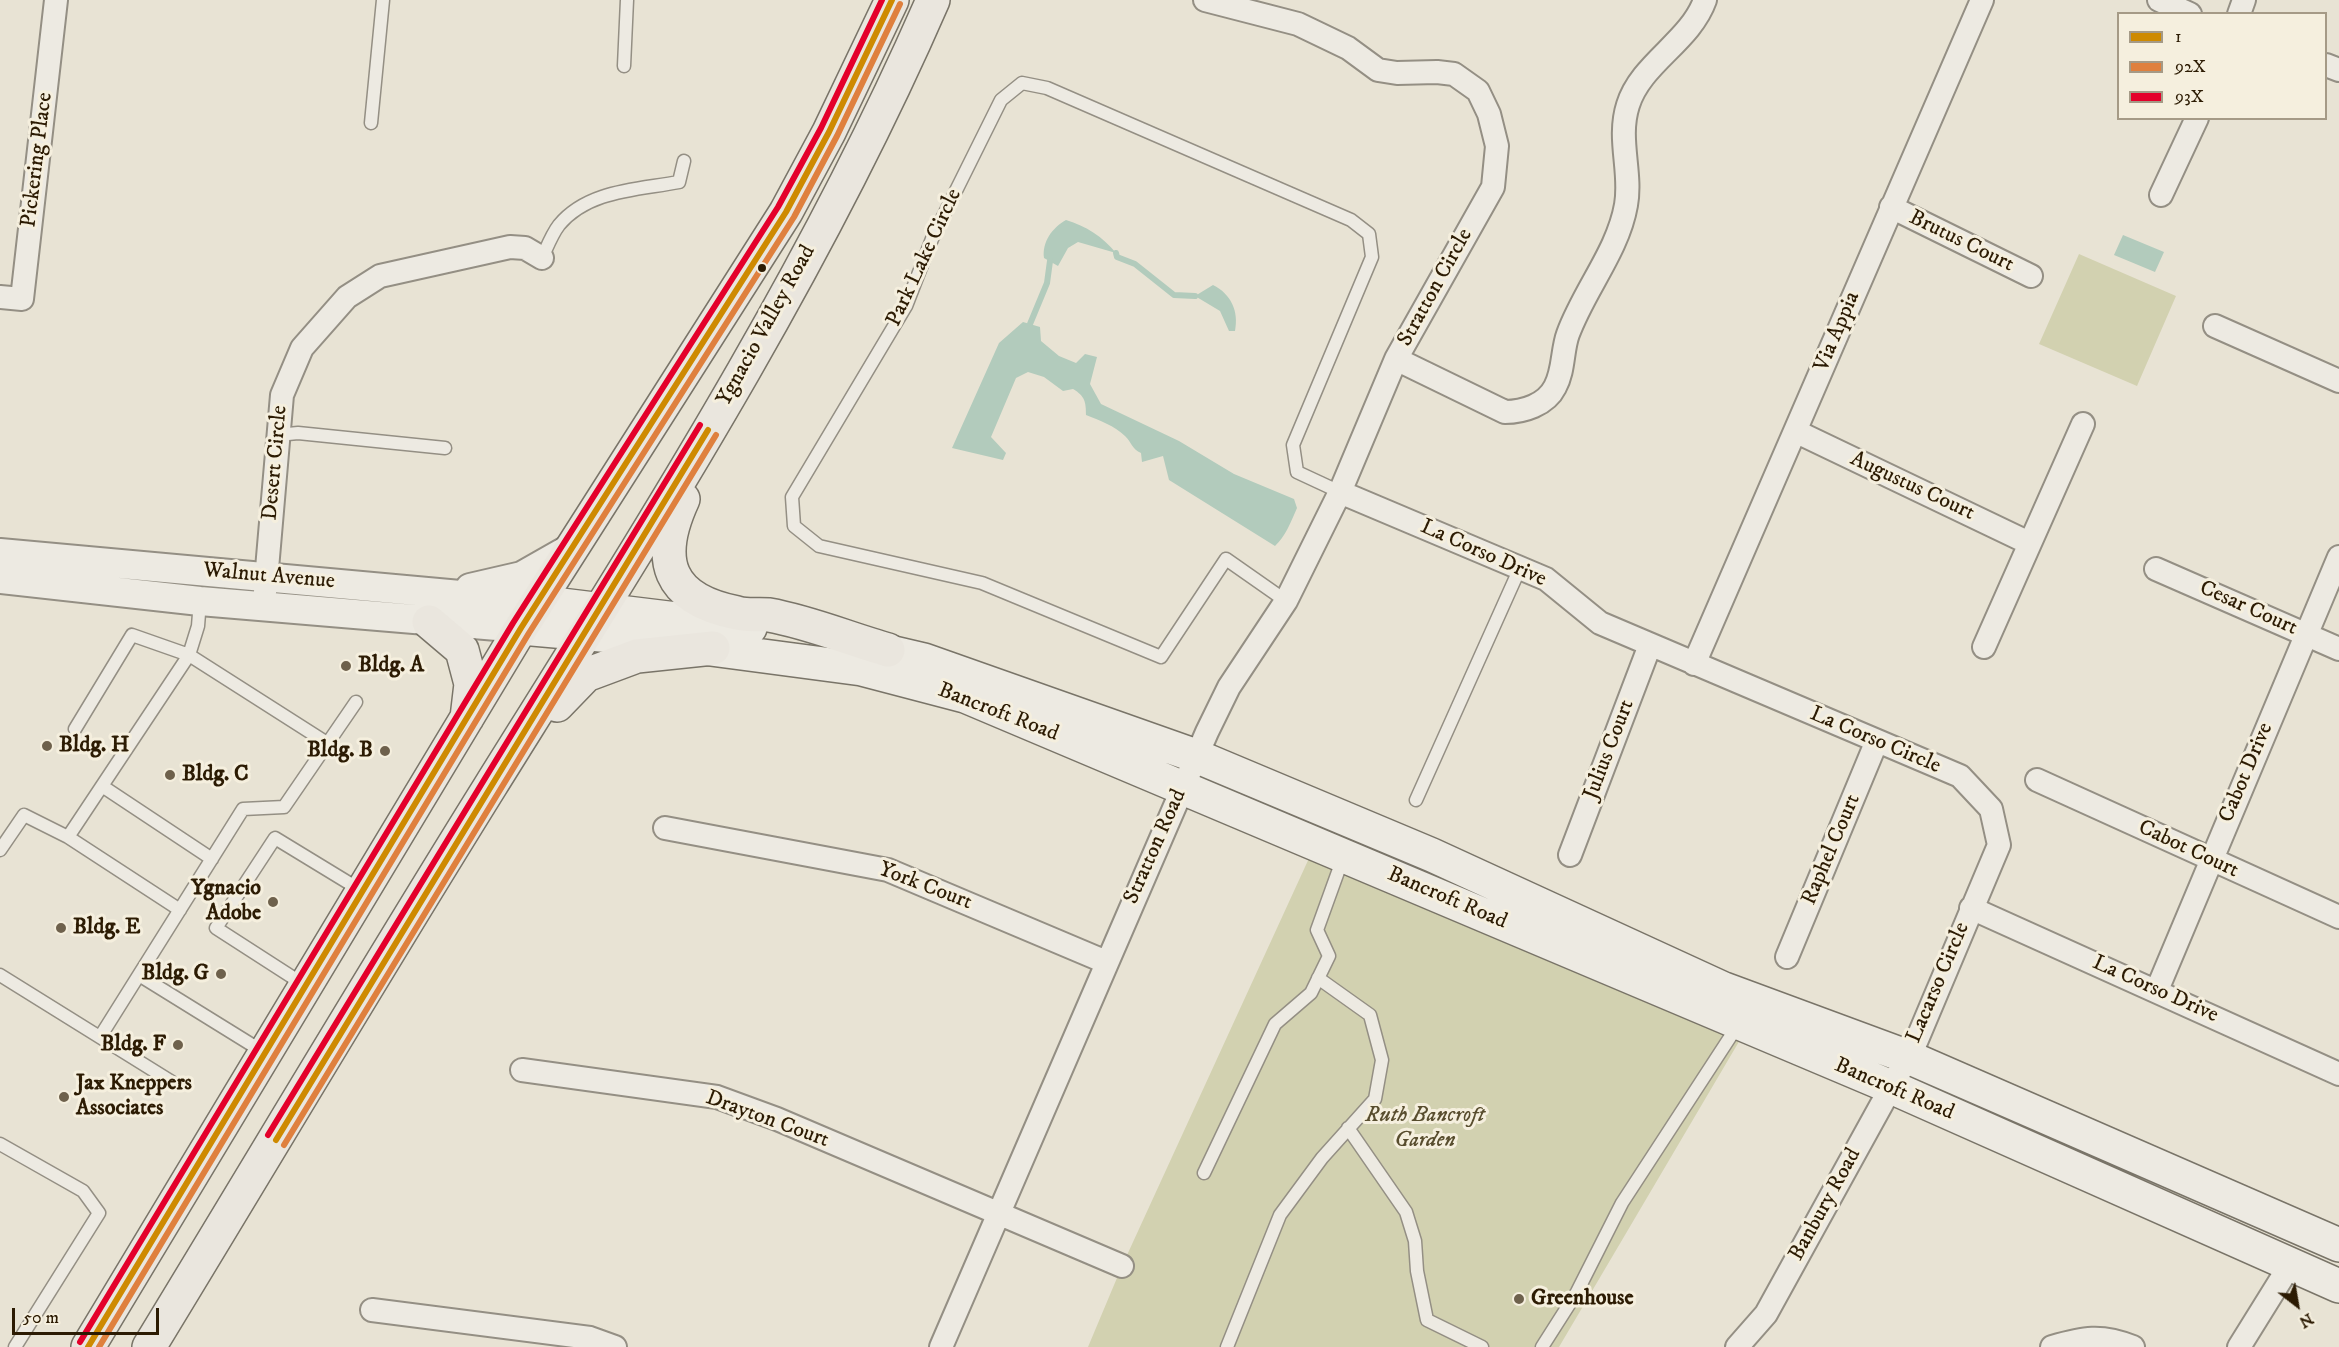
<!DOCTYPE html>
<html>
<head>
<meta charset="utf-8">
<style>
  body { margin:0 }
  #map { position:relative; width:2339px; height:1347px; overflow:hidden; background:#e8e3d4; font-family:"IM FELL DW Pica",serif }
  canvas { display:block }
  .legend { position:absolute; left:2117px; top:12px; width:210px; height:108px; box-sizing:border-box; background:#f5efde; border:2px solid #a59a86; margin:0; padding:8px 10px; list-style:none; font-size:18px; color:#2c1b03 }
  .legend li { display:flex; align-items:center; gap:12px; height:30px }
  .legend b { width:30px; border:2px solid #a59a86 }
  .north { position:absolute; left:2267px; top:1275px; width:60px; height:60px; -webkit-text-stroke:4px #f5efde; paint-order:stroke; rotate:149deg; font-size:16px; font-weight:700; line-height:24px; text-align:center; color:#2c1b03 }
  .north::after { content:''; display:block; margin:auto; width:21px; height:27px; background:#2c1b03; clip-path:polygon(50% 0,100% 100%,50% 72%,0 100%) }
  .scale { position:absolute; left:12px; top:1308px; width:147px; height:27px; box-sizing:border-box; border:3px solid #2c1b03; border-top:0; padding-left:8px; font-size:18px; line-height:21px; white-space:nowrap; color:#2c1b03; -webkit-text-stroke:4px #f5efde; paint-order:stroke }
</style>
</head>
<body>
<div id="map">
<canvas width="2339" height="1347"></canvas>
<ul class="legend">
<li><b style="height:8px;background:#ce8a01"></b>1</li>
<li><b style="height:8px;background:#df803e"></b>92X</li>
<li><b style="height:8px;background:#e4002b"></b>93X</li>
</ul>
<div class="north">N</div>
<div class="scale">50 m</div>
</div>
<script>
const ctx = document.querySelector('canvas').getContext('2d');
ctx.lineJoin = 'round';
function fill(path, color) { ctx.fillStyle = color; ctx.fill(path, 'evenodd'); }
function stroke(path, color, width, dash) { ctx.strokeStyle = color; ctx.lineWidth = width; ctx.lineCap = dash ? 'butt' : 'round'; ctx.setLineDash(dash || []); ctx.stroke(path); }
function drawText(font, color, halo, rows, align = 'center') {
  ctx.font = font + ' "IM FELL DW Pica",serif'; ctx.lineWidth = 6; ctx.setLineDash([]); ctx.textBaseline = 'middle'; ctx.strokeStyle = halo; ctx.fillStyle = color; for (const [text, x, y, turn = 0] of rows) {
    ctx.save(); ctx.translate(x, y); ctx.rotate((+turn || 0) * Math.PI / 180); ctx.textAlign = isNaN(turn) ? turn : align; if (halo) ctx.strokeText(text, 0, 0); ctx.fillText(text, 0, 0); ctx.restore();
  }
}
const green = new Path2D(`
  M2079,254L2176,296L2137,386L2039,344Z
  M1316,843L1747,1028L1559,1347H1088L1122,1266Z`);
const water = new Path2D(`
  M1066,220C1086,226 1103,237 1116,253L1078,242L1068,248L1058,266L1044,258C1042,242 1052,228 1066,220Z
  M2123,235L2164,252L2155,272L2114,255Z
  M1213,285C1231,294 1239,311 1235,331H1229L1220,311L1195,296Z
  M1023,322L1040,327L1041,341L1059,356L1076,363L1085,354L1097,357L1090,384L1101,404L1179,441L1234,474L1294,499L1297,508C1291,522 1285,537 1275,546L1169,480L1163,456L1142,462L1141,453C1132,449 1132,443 1125,436C1115,426 1099,420 1086,415C1086,402 1085,396 1073,389L1063,391L1044,377L1028,372L1016,378L991,437L1006,453L1003,460L952,448L999,343Z`);
const stream = new Path2D(`
  M1116,253L1117,257L1135,264L1174,295L1195,296
  M1030,324L1047,283L1050,261`);
const service = new Path2D(`
  M624,66L627,0
  M371,123L383,0
  M542,258C547,247 552,234 559,225C588,190 637,190 679,182L684,161
  M278,435L298,433L445,448
  M1286,601L1226,559L1161,657L982,583L819,546L794,526L792,497L906,306L932,239L1001,100L1022,83L1047,88L1351,220L1369,234L1372,257L1293,445L1297,472L1340,492
  M75,729L132,635L189,655L327,743
  M102,786L212,859
  M1416,800L1520,568
  M68,837L180,910
  M0,850L24,815L68,837L189,655L198,626L200,601
  M0,975L172,1082
  M139,975L265,1053
  M306,986L216,928L275,838L362,891
  M100,1037L243,809L284,807L356,702
  M1348,1128L1406,1212L1415,1241L1417,1271L1427,1320L1482,1347
  M0,1144L83,1191L99,1213L15,1347
  M1204,1173L1275,1024L1311,993L1329,956L1317,930L1343,858
  M1227,1347L1280,1215L1322,1158L1375,1099L1382,1060L1370,1015L1318,978
  M1542,1347L1577,1292L1622,1203L1738,1025`);
const minor = new Path2D(`
  M1205,0L1298,24L1348,48L1378,70L1397,73L1437,72L1454,74L1478,91L1489,114L1497,146L1493,187L1396,359L1505,412C1523,412 1546,405 1555,387C1564,371 1562,350 1568,334C1584,290 1618,251 1626,205C1632,172 1617,139 1628,105C1641,63 1690,42 1705,0
  M2159,0L2190,14
  M2239,14L2244,0
  M2326,65L2339,70
  M2161,195L2197,118
  M1891,207L2031,276
  M0,297L22,299L56,0
  M2215,326L2339,381
  M1795,431L2029,543
  M1340,492L1546,579L1600,623L1960,776L1991,809L1999,845L1916,1042L1766,1314L1737,1347
  M2156,569L2339,649
  M265,592L282,395L302,348L347,297L380,276L510,247L525,248L542,258
  M1984,647L2083,424
  M1694,664L1982,0
  M2037,780L2339,917
  M665,828L888,870L1106,962
  M1570,855L1650,645
  M1971,908L2339,1074
  M1787,957L1876,743
  M2157,990L2339,557
  M522,1070L717,1097L777,1119L1122,1266
  M372,1310L590,1338L615,1347
  M941,1347L1207,732L1229,687L1286,601L1340,492L1396,359
  M2052,1347C2083,1338 2101,1334 2133,1347
  M2239,1347L2290,1265`);
const tertiary = new Path2D(`
  M0,553L537,602
  M0,579L200,601L521,628
  M470,588L522,576L573,547`);
const secondary = new Path2D(`
  M537,602L750,628
  M521,628L612,636L862,669L965,696L1891,1087L2339,1286
  M860,645L924,660L1196,756L1432,855L1724,989L1908,1057L2339,1245`);
const trunk = new Path2D(`
  M683,499C655,560 667,599 737,613C747,616 758,614 769,615C809,622 849,639 888,650
  M429,622L462,650L471,684L467,718
  M557,705L586,675L637,656L713,648
  M88,1347L521,628L786,212L829,132L892,0
  M149,1347C263,1160 375,971 491,785C650,530 813,276 933,0`);
const bus1 = new Path2D(`
  M276,1140L708,430
  M88,1347L521,628L786,212L829,132L892,0`);
const bus2 = new Path2D(`
  M284,1145L716,435
  M99,1347L529,633L794,217L837,136L900,4`);
const bus3 = new Path2D(`
  M268,1135L700,425
  M80,1342L513,623L778,207L821,128L882,0`);
const markers = [
  [762,268,5,"#2c1b03"],
  [346,666,6,"#6e614c"],
  [47,746,6,"#6e614c"],
  [385,751,6,"#6e614c"],
  [170,775,6,"#6e614c"],
  [273,902,6,"#6e614c"],
  [61,928,6,"#6e614c"],
  [221,974,6,"#6e614c"],
  [178,1045,6,"#6e614c"],
  [64,1097,6,"#6e614c"],
  [1519,1299,6,"#6e614c"]
];
const streetNames = [
  ["Pickering Place",38,160,-83],
  ["Brutus Court",1961,242,26],
  ["Park Lake Circle",925,258,-65],
  ["Stratton Circle",1436,288,-61],
  ["Ygnacio Valley Road",767,326,-61],
  ["Via Appia",1838,332,-67],
  ["Desert Circle",276,463,-85],
  ["Augustus Court",1912,487,25],
  ["La Corso Drive",1483,554,24],
  ["Walnut Avenue",269,577,5],
  ["Cesar Court",2248,609,24],
  ["Bancroft Road",998,713,21],
  ["La Corso Circle",1875,741,23],
  ["Julius Court",1610,750,-69],
  ["Cabot Drive",2247,773,-67],
  ["Stratton Road",1156,847,-66],
  ["Raphel Court",1832,850,-67],
  ["Cabot Court",2188,850,25],
  ["York Court",925,887,21],
  ["Bancroft Road",1447,899,23],
  ["Lacarso Circle",1939,983,-67],
  ["La Corso Drive",2155,990,24],
  ["Bancroft Road",1894,1090,23],
  ["Drayton Court",767,1120,20],
  ["Banbury Road",1826,1205,-61]
];
const poiNames = [
  ["Bldg. A",358,666],
  ["Bldg. H",59,746],
  ["Bldg. B",373,751,"right"],
  ["Bldg. C",182,775],
  ["Ygnacio",261,889,"right"],
  ["Adobe",261,914,"right"],
  ["Bldg. E",73,928],
  ["Bldg. G",209,974,"right"],
  ["Bldg. F",166,1045,"right"],
  ["Jax Kneppers",76,1084],
  ["Associates",76,1109],
  ["Greenhouse",1531,1299]
];
const parkNames = [
  ["Ruth Bancroft",1425,1116],
  ["Garden",1425,1141]
];
fill(green, '#d2d1b0');
fill(water, '#b2cbbc');
stroke(stream, '#b2cbbc', 6);
stroke(service, '#948f84', 15);
stroke(minor, '#948f84', 26);
stroke(tertiary, '#948f84', 32);
stroke(secondary, '#797468', 36);
stroke(trunk, '#797468', 36);
stroke(service, '#edeae2', 12);
stroke(minor, '#edeae2', 22);
stroke(tertiary, '#edeae2', 28);
stroke(secondary, '#edeae2', 33);
stroke(trunk, '#eae6de', 33);
stroke(bus1, '#ce8a01', 6);
stroke(bus2, '#df803e', 6);
stroke(bus3, '#e4002b', 6);
for (const [x, y, r, color] of markers) { const dot = new Path2D(); dot.arc(x, y, r, 0, 2 * Math.PI); ctx.fillStyle = color; ctx.fill(dot); stroke(dot, '#f5efde', 2); }
drawText('22px', '#2c1b03', '#f5efde', streetNames);
drawText('bold 22px', '#2c1b03', '#f5efde', poiNames, 'left');
drawText('italic 22px', '#584d2e', '#f5efde', parkNames);
</script>
</body>
</html>
